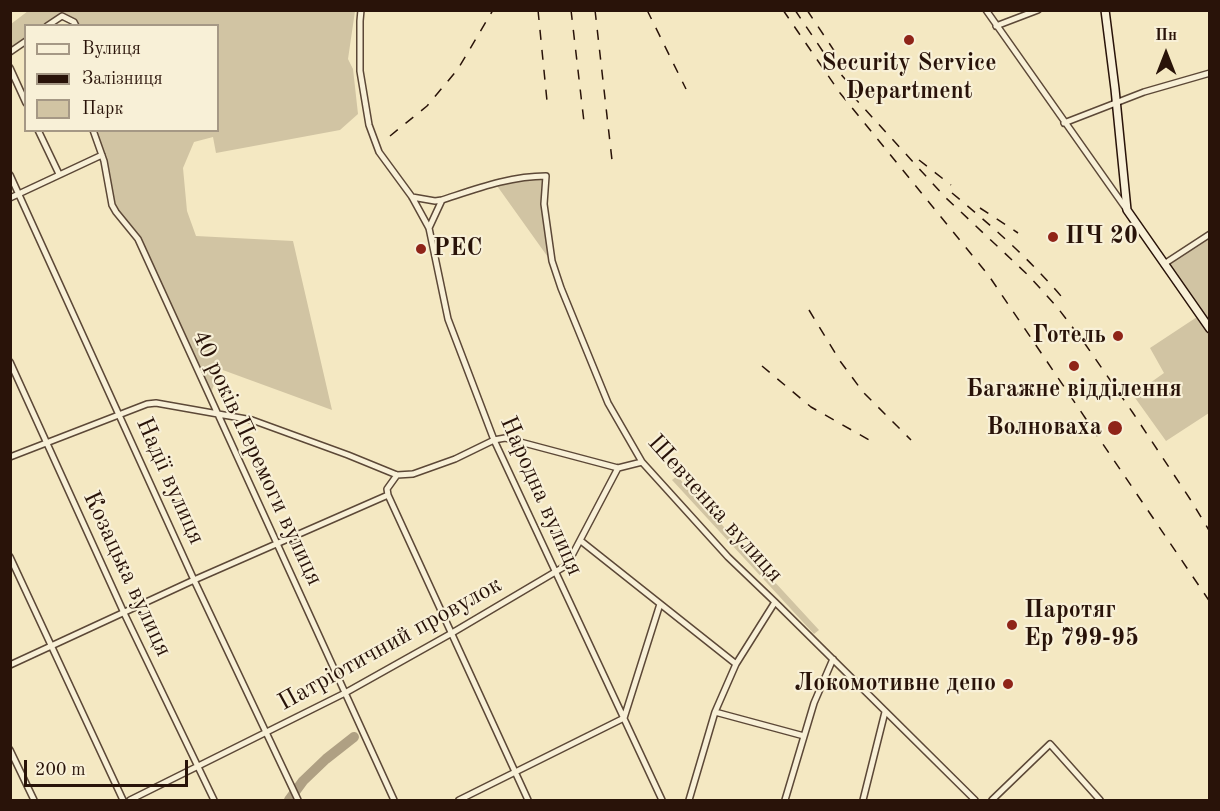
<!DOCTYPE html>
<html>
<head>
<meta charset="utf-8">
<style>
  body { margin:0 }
  #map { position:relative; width:1220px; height:811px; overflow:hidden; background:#f4e8c2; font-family:"Old Standard TT",serif }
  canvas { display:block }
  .frame { position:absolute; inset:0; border:12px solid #291309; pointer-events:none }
  .legend { position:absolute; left:24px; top:24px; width:195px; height:108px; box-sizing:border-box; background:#f8f0d7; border:2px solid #a59885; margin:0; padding:8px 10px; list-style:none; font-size:18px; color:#291309 }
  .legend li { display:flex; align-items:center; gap:12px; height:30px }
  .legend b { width:30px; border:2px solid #a59885 }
  .north { position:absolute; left:1136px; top:24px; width:60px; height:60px; -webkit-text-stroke:4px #f8f0d7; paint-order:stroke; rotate:0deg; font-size:16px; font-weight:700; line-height:24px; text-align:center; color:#291309 }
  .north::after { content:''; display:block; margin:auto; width:21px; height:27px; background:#291309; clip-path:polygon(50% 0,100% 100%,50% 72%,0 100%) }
  .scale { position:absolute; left:24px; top:760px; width:164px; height:27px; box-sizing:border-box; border:3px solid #291309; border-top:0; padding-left:8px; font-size:18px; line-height:21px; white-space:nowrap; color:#291309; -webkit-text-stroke:4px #f8f0d7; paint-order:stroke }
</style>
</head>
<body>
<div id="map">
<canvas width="1220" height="811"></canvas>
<div class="frame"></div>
<ul class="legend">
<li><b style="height:8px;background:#f8f0d7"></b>Вулиця</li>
<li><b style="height:8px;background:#291309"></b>Залізниця</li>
<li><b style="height:16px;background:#d1c4a3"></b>Парк</li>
</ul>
<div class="north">Пн</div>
<div class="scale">200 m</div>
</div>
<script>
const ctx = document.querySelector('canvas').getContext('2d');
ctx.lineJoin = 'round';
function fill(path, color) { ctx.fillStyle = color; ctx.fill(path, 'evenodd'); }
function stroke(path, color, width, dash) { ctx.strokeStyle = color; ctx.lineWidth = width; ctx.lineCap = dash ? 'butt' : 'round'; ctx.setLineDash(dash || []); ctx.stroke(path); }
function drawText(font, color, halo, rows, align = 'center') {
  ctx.font = font + ' "Old Standard TT",serif'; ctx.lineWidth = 4.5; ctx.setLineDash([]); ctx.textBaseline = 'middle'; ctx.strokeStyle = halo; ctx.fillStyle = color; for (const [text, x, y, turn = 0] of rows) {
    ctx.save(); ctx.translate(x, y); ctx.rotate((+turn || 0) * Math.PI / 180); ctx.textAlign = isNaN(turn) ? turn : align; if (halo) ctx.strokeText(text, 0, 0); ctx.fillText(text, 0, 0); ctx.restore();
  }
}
const green = new Path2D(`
  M28,11H355L348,59L353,69L358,114L340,130L216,153L213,137L194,142L183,168L187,211L196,236L293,241L332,410L220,369L209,398L138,239L116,212L104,161L93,131L218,130V26L76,25L62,16L47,25L26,26L25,41L11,52V24Z
  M546,176L544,204L550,260L495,183Z
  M1209,234V326L1166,263Z
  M1197,317L1209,334V413L1166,441L1133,395L1164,373L1150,348Z
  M677,476L819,630L814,634L672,480Z`);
const river = new Path2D(`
  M289,800L303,781L326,759L354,737`);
const street = new Path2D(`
  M361,10L360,21V71L369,125L379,152L412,197L429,228L448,319L494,440L662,800
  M986,10L1127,210
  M47,26L62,16L74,22L76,26
  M996,26L1038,10
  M10,52L26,41
  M10,68L26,103
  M1064,123L1144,92L1210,73
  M38,130L59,174
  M93,130L104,161L112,205L116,212L138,239L394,800
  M10,175L194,580L298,800
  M412,197L435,201L442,200
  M10,198L102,155
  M429,228L442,200C476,189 510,176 546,176L544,204L552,261L561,288L608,403L642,462L728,557L775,602L975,800
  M1164,264L1210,234
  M10,362L124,613L214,800
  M10,457L147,404L156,403L252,420L348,455L397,475L413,474L455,459L494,440L505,438L618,468L642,462
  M388,495L528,800
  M581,541L736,664L715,712L689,800
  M10,557L123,800
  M736,664L775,602
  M10,665L194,580L388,495L387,489L397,475
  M715,712L804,736
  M10,750L34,800
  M130,800L345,693L452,633L567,565L618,468
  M459,800L624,718L660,604
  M785,800L814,703L833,659
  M863,800L885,712
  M992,800L1050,744L1100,800`);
const secondary = new Path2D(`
  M1105,10L1115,89L1127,210L1210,329`);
const rail = new Path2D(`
  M538,10L547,101
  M571,10L584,122
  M595,10L613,169
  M647,10L686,89
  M783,10L840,93L989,276L1210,602
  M795,10L828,59L862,99
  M807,10L847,70
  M852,95L945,197L1029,276L1057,307L1083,341L1133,413L1192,502L1210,532
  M390,136L427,106L458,69L493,10
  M919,160L951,185
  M952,193C993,227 1032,261 1066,302
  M980,208L1018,233
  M809,310L840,361L863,392L911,440
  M762,366L811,407L871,441`);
const markers = [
  [909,40,6,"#8f2418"],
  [1053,237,6,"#8f2418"],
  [421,249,6,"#8f2418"],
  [1118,336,6,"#8f2418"],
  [1074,366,6,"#8f2418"],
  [1115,428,8,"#8f2418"],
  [1012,625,6,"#8f2418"],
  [1008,684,6,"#8f2418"]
];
const poiNames = [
  ["Security Service",909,64,"center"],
  ["Department",909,92,"center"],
  ["ПЧ 20",1065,237],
  ["РЕС",433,249],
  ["Готель",1106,336,"right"],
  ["Багажне відділення",1074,390,"center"],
  ["Волноваха",1102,428,"right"],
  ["Паротяг",1024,611],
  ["Ер 799-95",1024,639],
  ["Локомотивне депо",996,684,"right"]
];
const streetNames = [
  ["40 років Перемоги вулиця",257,458,65],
  ["Надії вулиця",170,481,66],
  ["Народна вулиця",541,496,66],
  ["Шевченка вулиця",715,509,48],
  ["Козацька вулиця",127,574,65],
  ["Патріотичний провулок",390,644,-29]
];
fill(green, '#d1c4a3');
stroke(river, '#afa083', 10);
stroke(street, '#5c4837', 8);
stroke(secondary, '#291309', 10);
stroke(street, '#f8f0d7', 5);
stroke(secondary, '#f8f0d7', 7);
stroke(rail, '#291309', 1.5, [10, 10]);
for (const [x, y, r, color] of markers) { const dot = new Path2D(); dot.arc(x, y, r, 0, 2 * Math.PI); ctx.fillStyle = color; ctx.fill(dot); stroke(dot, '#f8f0d7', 2); }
drawText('bold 24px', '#291309', '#f8f0d7', poiNames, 'left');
drawText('24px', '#291309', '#f8f0d7', streetNames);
</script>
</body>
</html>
